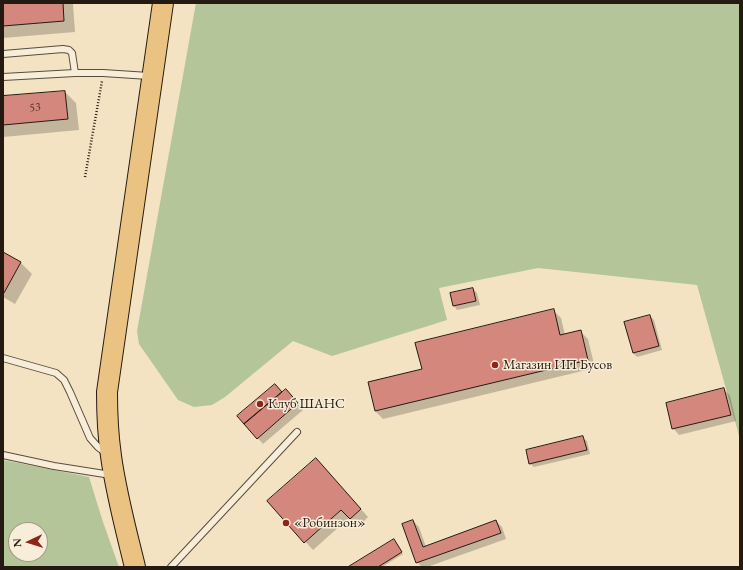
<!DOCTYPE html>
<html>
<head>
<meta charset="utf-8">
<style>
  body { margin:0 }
  #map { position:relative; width:743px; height:570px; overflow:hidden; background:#f3e3c3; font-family:"EB Garamond",serif }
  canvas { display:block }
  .frame { position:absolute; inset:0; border:4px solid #251a11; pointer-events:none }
  .north { position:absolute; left:8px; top:522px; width:40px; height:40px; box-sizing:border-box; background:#f7edd8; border:1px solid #a39988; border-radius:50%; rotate:266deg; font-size:11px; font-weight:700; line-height:16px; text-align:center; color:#251a11 }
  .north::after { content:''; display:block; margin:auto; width:14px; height:18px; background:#8f2418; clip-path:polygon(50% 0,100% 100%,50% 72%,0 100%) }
</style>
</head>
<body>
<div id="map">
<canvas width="743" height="570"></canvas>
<div class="frame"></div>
<div class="north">N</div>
</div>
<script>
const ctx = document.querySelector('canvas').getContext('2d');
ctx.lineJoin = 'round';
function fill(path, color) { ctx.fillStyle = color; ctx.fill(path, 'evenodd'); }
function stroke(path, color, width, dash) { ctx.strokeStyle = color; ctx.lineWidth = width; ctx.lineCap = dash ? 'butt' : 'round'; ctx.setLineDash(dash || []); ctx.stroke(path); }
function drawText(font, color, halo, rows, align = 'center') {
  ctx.font = font + ' "EB Garamond",serif'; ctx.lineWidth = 3; ctx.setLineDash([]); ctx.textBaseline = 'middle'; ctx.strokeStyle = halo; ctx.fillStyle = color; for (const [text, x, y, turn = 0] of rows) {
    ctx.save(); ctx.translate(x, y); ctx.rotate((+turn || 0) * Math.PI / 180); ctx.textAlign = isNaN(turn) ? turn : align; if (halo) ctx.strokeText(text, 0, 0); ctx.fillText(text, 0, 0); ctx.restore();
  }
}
const green = new Path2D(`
  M196,3H740V439L697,285L538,268L439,288L447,320L332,356L293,341L225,397L212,405L194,407L178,400L139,344L137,331Z
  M3,460L89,477L103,522L119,567H3ZM16,530H40V554H16Z`);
const shadow = new Path2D(`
  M3,3H71L73,4L75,32L3,38Z
  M65,92L76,103L79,130L3,137V97Z
  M3,253L21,263L32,274L15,304L3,297Z
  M473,289L477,293L480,305L457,310L454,306Z
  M553,310L561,318L565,335L580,331L588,339L595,368L383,419L375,411L423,370Z
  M650,316L654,320L662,350L637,357L633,353Z
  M279,389L282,393L291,396L303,410L263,444L239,417Z
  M724,389L730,396L736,421L679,435L673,428Z
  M583,438L587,441L590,454L534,467L530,464Z
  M324,467L368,517L358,527L349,518L313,550L268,501Z
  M413,521L419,527L426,547L496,521L502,527L506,539L427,567H422L417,562Z
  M395,542L403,554L382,567H350Z`);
const building = new Path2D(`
  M3,3H63L64,21L3,26Z
  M65,91L68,119L3,125V96Z
  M3,252L21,262L4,293H3Z
  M473,288L476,301L453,306L450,293Z
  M554,309L560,335L581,330L588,360L375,411L368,382L422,369L415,343Z
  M650,315L659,346L633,353L624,322Z
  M275,384L282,392L244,424L237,416Z
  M724,388L731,415L672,429L666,403Z
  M286,389L298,403L257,439L244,424Z
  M583,436L587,450L529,464L526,450Z
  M316,458L361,509L350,519L341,510L304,543L267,501Z
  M413,520L423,547L496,520L501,533L416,563L402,524Z
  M394,539L402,552L378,567H348Z`);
const path = new Path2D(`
  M85,177L102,81`);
const service = new Path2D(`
  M3,54L63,49L69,50L72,53L75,73
  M3,77L75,73H103L149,76
  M3,358L56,373L64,380L70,392L90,438L98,447L106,453
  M3,455L54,466L111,475
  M171,567L297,432`);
const primary = new Path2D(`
  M135,567C126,530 116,493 111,456C108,435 107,413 107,392L163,3`);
const markers = [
  [495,365,4,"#8f2418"],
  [260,404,4,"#8f2418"],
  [286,523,4,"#8f2418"]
];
const numberNames = [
  ["53",35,108]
];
const poiNames = [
  ["Магазин ИП Бусов",503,365],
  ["Клуб ШАНС",268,404],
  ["«Робинзон»",294,523]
];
fill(green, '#b4c599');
fill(shadow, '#0003');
fill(building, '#d4877c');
stroke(building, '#251a11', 1);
stroke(service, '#584c3e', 8);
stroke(primary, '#251a11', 22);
stroke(path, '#251a11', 2.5, [1, 2]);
stroke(service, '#f7edd8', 6);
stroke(primary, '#eac282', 20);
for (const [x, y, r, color] of markers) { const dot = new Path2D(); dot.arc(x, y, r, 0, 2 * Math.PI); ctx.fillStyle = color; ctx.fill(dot); stroke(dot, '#f7edd8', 1.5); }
drawText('12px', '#51352c', null, numberNames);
drawText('14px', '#251a11', '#f7edd8', poiNames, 'left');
</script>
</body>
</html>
